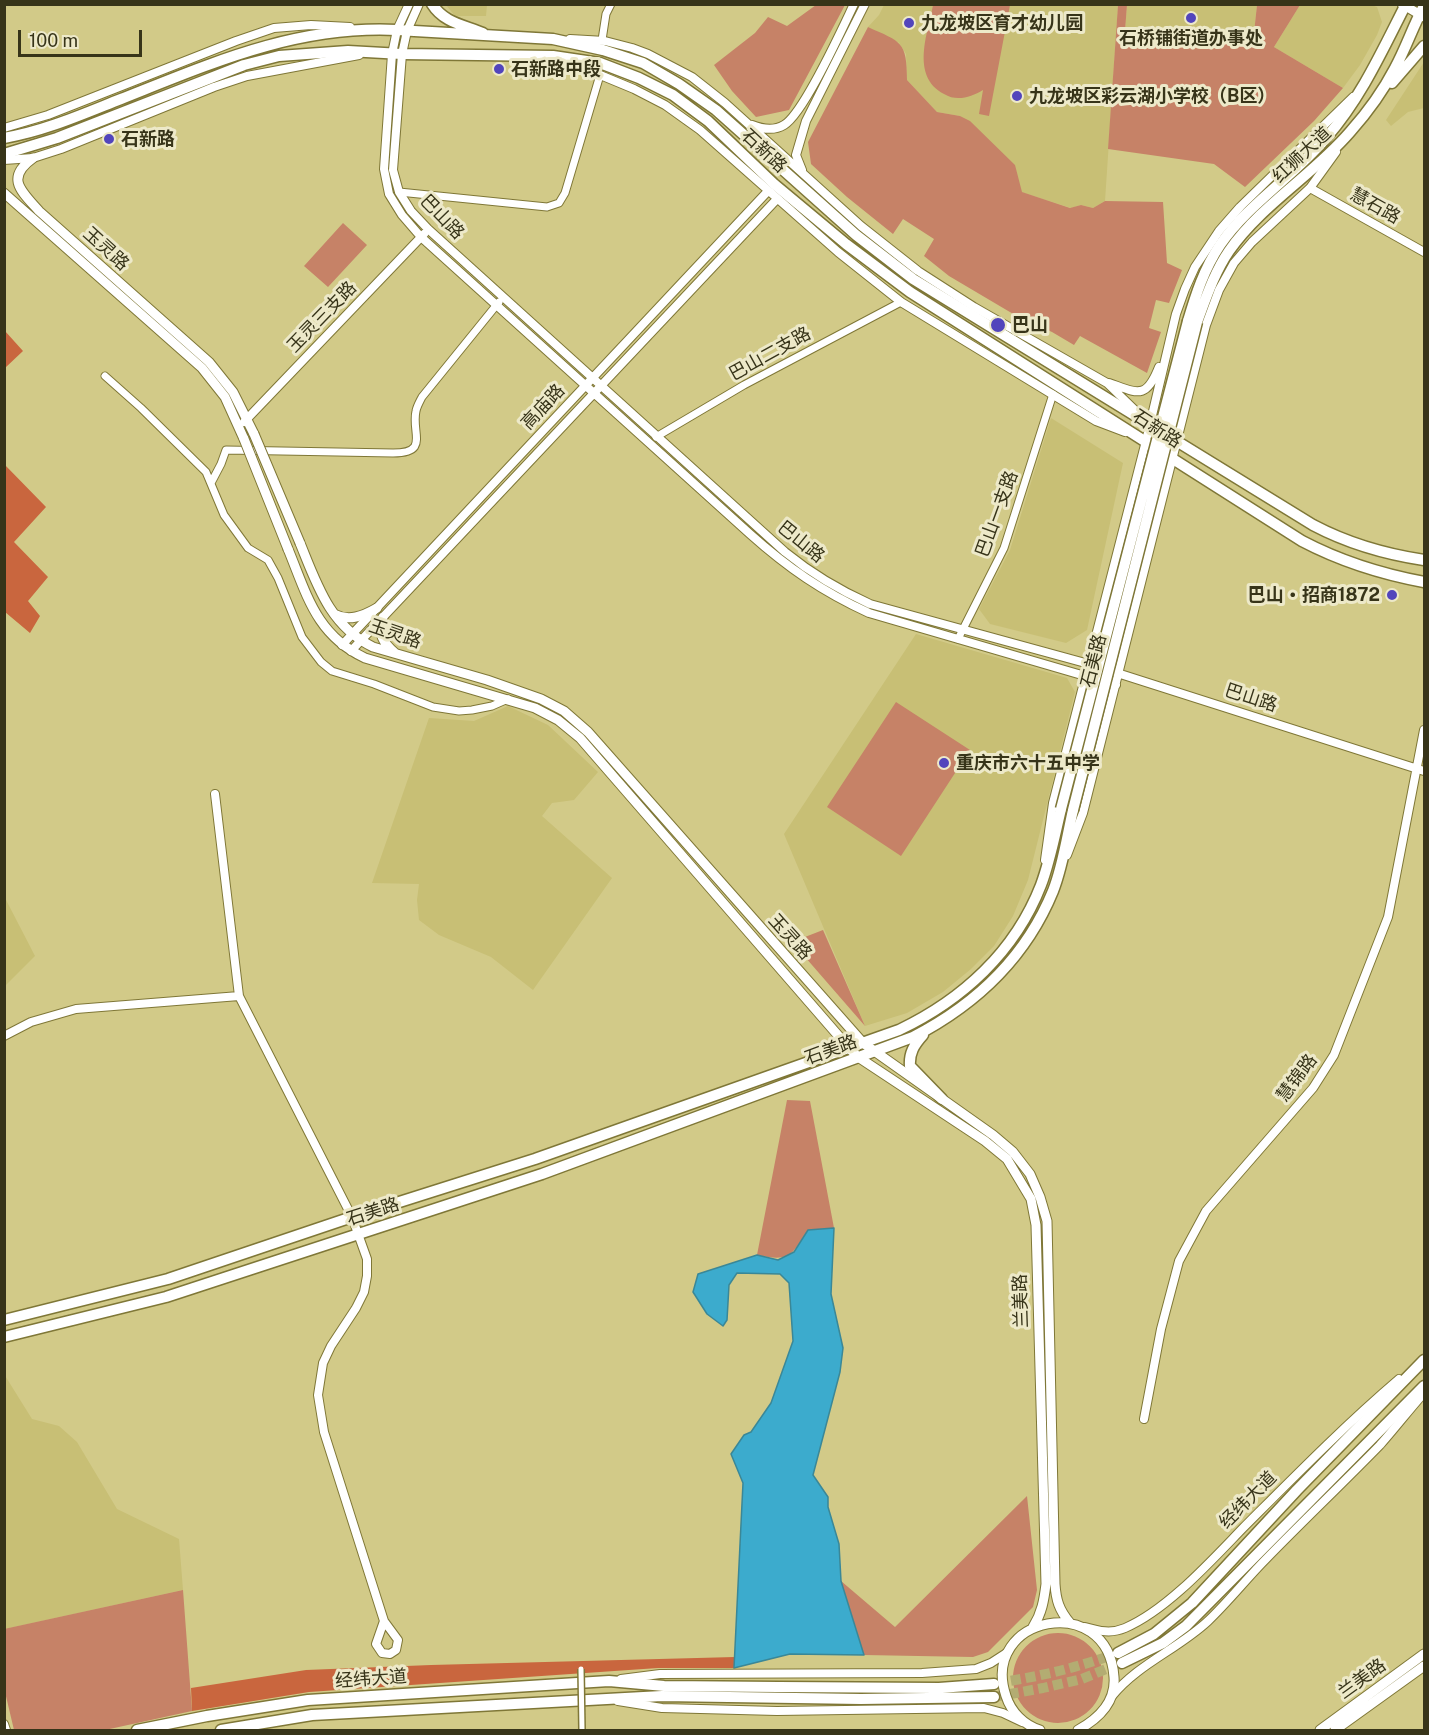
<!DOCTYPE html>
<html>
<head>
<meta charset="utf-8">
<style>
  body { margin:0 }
  #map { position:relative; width:1429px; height:1735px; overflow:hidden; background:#d2ca88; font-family:"Public Sans",sans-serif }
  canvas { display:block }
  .frame { position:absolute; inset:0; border:6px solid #373419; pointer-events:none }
  .scale { position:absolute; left:18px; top:30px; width:124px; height:27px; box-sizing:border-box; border:3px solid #373419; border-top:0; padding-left:8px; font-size:18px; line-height:21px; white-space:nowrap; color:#373419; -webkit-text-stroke:4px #ede9c9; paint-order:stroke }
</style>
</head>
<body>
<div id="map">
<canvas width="1429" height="1735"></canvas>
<div class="frame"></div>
<div class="scale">100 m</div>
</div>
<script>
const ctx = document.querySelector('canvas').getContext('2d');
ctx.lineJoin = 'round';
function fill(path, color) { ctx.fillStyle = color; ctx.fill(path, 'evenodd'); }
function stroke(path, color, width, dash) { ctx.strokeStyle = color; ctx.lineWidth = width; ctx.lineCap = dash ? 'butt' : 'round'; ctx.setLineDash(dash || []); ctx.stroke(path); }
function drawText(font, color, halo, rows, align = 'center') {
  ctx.font = font + ' "Public Sans","Noto Sans SC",sans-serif'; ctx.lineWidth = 6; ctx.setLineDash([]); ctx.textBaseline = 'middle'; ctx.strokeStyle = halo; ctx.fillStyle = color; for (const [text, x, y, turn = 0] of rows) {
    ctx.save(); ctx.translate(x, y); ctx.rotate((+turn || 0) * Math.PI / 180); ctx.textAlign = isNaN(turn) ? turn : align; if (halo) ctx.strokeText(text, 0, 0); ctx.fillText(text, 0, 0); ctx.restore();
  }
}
const built = new Path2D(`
  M446,5H487L486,16H455Z
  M884,5H1118L1105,201L1093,208L1081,205L1071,208L1021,192L960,116L937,112L907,80L906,54L899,43L868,27L879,15Z
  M1127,5H1257L1253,42L1125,31Z
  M1300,5H1371L1377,7L1382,22L1377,35L1360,65L1343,88L1274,47Z
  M1424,62V108L1408,112L1391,126L1386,120Z
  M1051,418L1123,463L1087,630L1066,643L990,624L979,609L1010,550Z
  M916,634L1067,678L1075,692L1028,880L1013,916L994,946L971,969L943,992L907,1013L865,1026L784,834Z
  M508,706L548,725L598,772L574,800L552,803L542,816L612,878L533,990L491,957L439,935L419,920L417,900L419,884L372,883L429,718L474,721Z
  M4,896L35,956L5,986H4Z
  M4,1374L32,1419L59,1426L77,1442L117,1509L179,1539L183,1590L5,1629Z`);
const green = new Path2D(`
  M816,5H845L789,110L756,117L732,91L714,65L755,33L768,17L787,26Z
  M933,5H1010L989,116L979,114L983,90C971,97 957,102 944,94C910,76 928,33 933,5Z
  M1118,5H1127L1125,31L1253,42L1257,5H1300L1274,47L1343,88L1314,121L1245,187L1214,164L1108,149Z
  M868,27C901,42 907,41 907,80L937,112L960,116L970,121L1015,165L1022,192L1070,208L1081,205L1093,208L1105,201L1163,202L1167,263L1182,270L1169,303L1156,300L1149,328L1161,332L1147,373L1080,336L1074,345L1052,332L1020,318L949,276L924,256L934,239L903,219L893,234L847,197L811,164L808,142Z
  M343,223L367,245L328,287L304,266Z
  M896,702L970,750L901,856L827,807Z
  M823,930L865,1026L792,942Z
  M787,1100L810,1101L834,1228L808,1230C791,1256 790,1262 757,1255Z
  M1027,1496L1037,1590L1033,1607L988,1652L973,1657L864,1655L841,1581L895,1627Z
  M183,1590L192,1711L105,1730H14L5,1692L4,1629Z
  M1013 1678a45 45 0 1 1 90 0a45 45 0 1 1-90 0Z`);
const forest = new Path2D(`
  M5,331L23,351L5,368Z
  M5,465L46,507L14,542L48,577L28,601L40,616L30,633L5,612Z
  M735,1657L734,1668H658L309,1692L192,1711L191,1688L306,1670L431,1665Z`);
const water = new Path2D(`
  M834,1228L831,1294L843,1348L840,1372L813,1475L828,1497V1507L839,1544L841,1581L864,1655L790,1654L734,1668L743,1483L731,1454L744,1435L751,1432L771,1403L793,1341L789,1283L780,1274L737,1273L729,1285L727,1320L723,1326L707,1314L693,1292L698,1274L757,1255L778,1260L794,1252L808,1230Z`);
const primaryTunnel = new Path2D(`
  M996,1683C1038,1677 1077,1668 1117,1653
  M994,1697L1043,1688L1082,1679L1121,1663`);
const minor = new Path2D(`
  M602,40L606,14L611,4
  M399,192L547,207L559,203L565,193L600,75
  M105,376L141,408L206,472L224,515L248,548L268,560L278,578L302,637L321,662L332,671L374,684L433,707L459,711L472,710L492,706L508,699
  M656,437L744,385L901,302
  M211,483L221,464L226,450L393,453C430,453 411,433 416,411C417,406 420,401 422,397L499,302
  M958,639L1004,548L1053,394`);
const tertiary = new Path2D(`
  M409,4L397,30L392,54L384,169L389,194L402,215L421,237L750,534C788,568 823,592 869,613L1116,685
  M419,4L407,31L402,54L393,170L399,192L411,211L428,229L785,552C812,574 839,590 870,604L1089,664L1424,771
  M570,39L605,41L632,48L648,54L692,77L725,103L861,226L918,271L974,307L1107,383L1139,414
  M564,60L634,89L665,105L700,130L838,252L901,302L1096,421L1125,432
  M752,125C762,129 774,131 784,125C804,113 842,29 854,4
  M4,128L48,115L236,41L274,28L311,25L350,27
  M4,160L33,158L61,149L214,87L247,76L359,55
  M802,170L796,155L806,121L865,4
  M1310,188L1424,252
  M1109,383C1138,393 1146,400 1159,367
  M244,422L424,234
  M342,645L768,191
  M351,651L777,199
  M215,794L239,996L352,1217L367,1259V1276L364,1292L356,1308L331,1346L323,1363L318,1395L324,1432L384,1621
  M1067,855L1083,813L1206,325L1219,290L1234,263L1252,242L1310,188L1336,152
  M1045,860L1053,803L1146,441L1176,314L1185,289L1195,267L1219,231L1240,207L1353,97
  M4,1036L31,1022L76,1009L239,996
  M1144,1419L1161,1329L1179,1261L1206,1211L1313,1088L1334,1055L1388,917L1424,730
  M384,1621L398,1640L396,1650L390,1654L382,1653L376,1644Z
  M1085,1627C1099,1631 1111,1634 1125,1628C1167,1610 1211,1561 1243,1528C1294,1477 1344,1426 1399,1379
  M621,1679L660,1674L922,1673L976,1669L991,1663L1008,1652
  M1112,1696C1138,1664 1178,1649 1208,1621C1229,1601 1247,1578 1267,1558C1304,1520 1343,1483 1380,1445C1395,1428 1409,1410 1424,1393
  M618,1701L662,1708L777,1711L984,1708L1003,1713L1022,1722
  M4,1724L6,1730`);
const secondary = new Path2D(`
  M1402,4L1424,17
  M33,158C5,178 21,191 39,211L209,362L233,392L254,434
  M4,193L202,368L225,397L244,439
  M300,543C317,585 330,626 373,647L487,680L541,699L564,711L588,732L863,1043L993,1135L1013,1152L1030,1174L1040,1197L1047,1221L1055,1584C1056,1600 1059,1610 1070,1623
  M288,549C307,595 316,635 365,658L535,708L558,720L580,738L849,1048L858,1057L985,1141L1007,1159L1031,1199L1036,1225L1046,1584C1044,1600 1042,1613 1033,1627
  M334,614C349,622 363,616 377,608
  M383,617C377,633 383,643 395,653
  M1040,1730C1024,1725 1011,1712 1006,1696C979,1616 1108,1590 1114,1677C1116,1702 1098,1719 1078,1730
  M1320,1730L1424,1654
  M1335,1730L1424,1666`);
const primary = new Path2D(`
  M432,4C444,23 464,25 483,33
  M1392,83L1424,46
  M4,138C45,131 83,114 121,99C212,63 297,25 397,30L553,39L603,50L643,63L679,84L716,110L856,235L913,279L1313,525C1349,544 1384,554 1424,560
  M4,154L57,138L244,65L279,56L348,51L402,54L553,56L600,63L639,78L673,95L708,121L774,184L846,244L910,292L1302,541C1342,562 1381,574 1424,582
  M1188,321C1196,294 1204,269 1220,245C1248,204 1294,176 1326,138C1361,98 1382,51 1406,4
  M1197,322C1206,298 1214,273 1229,251C1261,205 1313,175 1350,132C1367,113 1383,91 1395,68C1406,48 1413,26 1424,6
  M923,1035C914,1045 909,1053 910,1066L942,1099
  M4,1320L168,1279L352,1217L535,1159L899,1030C962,1000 1015,952 1041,885C1050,861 1055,834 1061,809
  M4,1337L166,1297L542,1174L913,1037C975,1005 1026,957 1053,891C1063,866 1067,836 1073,810
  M1118,1653L1154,1634L1192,1603L1297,1490L1424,1360
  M1122,1663L1163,1643L1186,1626L1424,1386
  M137,1730L207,1716L308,1700L609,1681L664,1686L778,1687L939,1688L994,1684
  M221,1730L312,1715L662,1696L861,1699L994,1697`);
const pedestrianBridge = new Path2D(`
  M581,1669L582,1730`);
const secondaryBridge = new Path2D(`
  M254,434L300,543
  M244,439L288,549`);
const primaryBridge = new Path2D(`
  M1061,809L1188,321
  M1073,810L1197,322`);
const markers = [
  [1191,18,6,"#5245bc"],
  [909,23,6,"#5245bc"],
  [499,69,6,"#5245bc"],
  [1017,96,6,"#5245bc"],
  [109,139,6,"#5245bc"],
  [998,325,8,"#5245bc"],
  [1392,595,6,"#5245bc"],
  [944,763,6,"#5245bc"]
];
const poiNames = [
  ["九龙坡区育才幼儿园",921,23],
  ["石桥铺街道办事处",1191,38,"center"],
  ["石新路中段",511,69],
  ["九龙坡区彩云湖小学校（B区）",1029,96],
  ["石新路",121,139],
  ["巴山",1012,325],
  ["巴山‧招商1872",1380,595,"right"],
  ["重庆市六十五中学",956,763]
];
const streetNames = [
  ["石新路",764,151,43],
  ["红狮大道",1302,155,-43],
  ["慧石路",1375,206,29],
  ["巴山路",442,217,46],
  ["玉灵路",106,249,42],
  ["玉灵三支路",322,317,-46],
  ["巴山二支路",770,354,-29],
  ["高庙路",543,407,-47],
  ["石新路",1157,429,33],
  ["巴山一支路",997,514,-70],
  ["巴山路",801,542,39],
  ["玉灵路",395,634,19],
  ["石美路",1094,661,-76],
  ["巴山路",1251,698,18],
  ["玉灵路",790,937,48],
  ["石美路",831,1050,-20],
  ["慧锦路",1297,1078,-53],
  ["石美路",373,1212,-18],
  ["兰美路",1021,1301,-92],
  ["经纬大道",1248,1500,-45],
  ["经纬大道",371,1679,-4],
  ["兰美路",1362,1679,-36]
];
fill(built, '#c8bf75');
fill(green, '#c68267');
fill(forest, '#c9663e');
fill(water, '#3cabcd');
stroke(water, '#3a8797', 1.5);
stroke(primaryTunnel, '#b3ac72', 10, [10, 5]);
stroke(minor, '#7f7737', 9);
stroke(tertiary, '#7f7737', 10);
stroke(secondary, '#7f7737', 11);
stroke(primary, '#7f7737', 13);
stroke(minor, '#fff', 7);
stroke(tertiary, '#fff', 8);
stroke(secondary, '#fff', 9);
stroke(primary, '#fff', 10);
stroke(pedestrianBridge, '#7f7737', 8, []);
stroke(secondaryBridge, '#7f7737', 11, []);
stroke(primaryBridge, '#7f7737', 13, []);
stroke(pedestrianBridge, '#fff', 5);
stroke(secondaryBridge, '#fff', 9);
stroke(primaryBridge, '#fff', 10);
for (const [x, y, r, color] of markers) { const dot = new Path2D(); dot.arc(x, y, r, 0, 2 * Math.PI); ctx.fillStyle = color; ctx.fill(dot); stroke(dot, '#ede9c9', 2); }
drawText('bold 18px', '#373419', '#ede9c9', poiNames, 'left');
drawText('18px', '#373419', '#ede9c9', streetNames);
</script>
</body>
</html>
